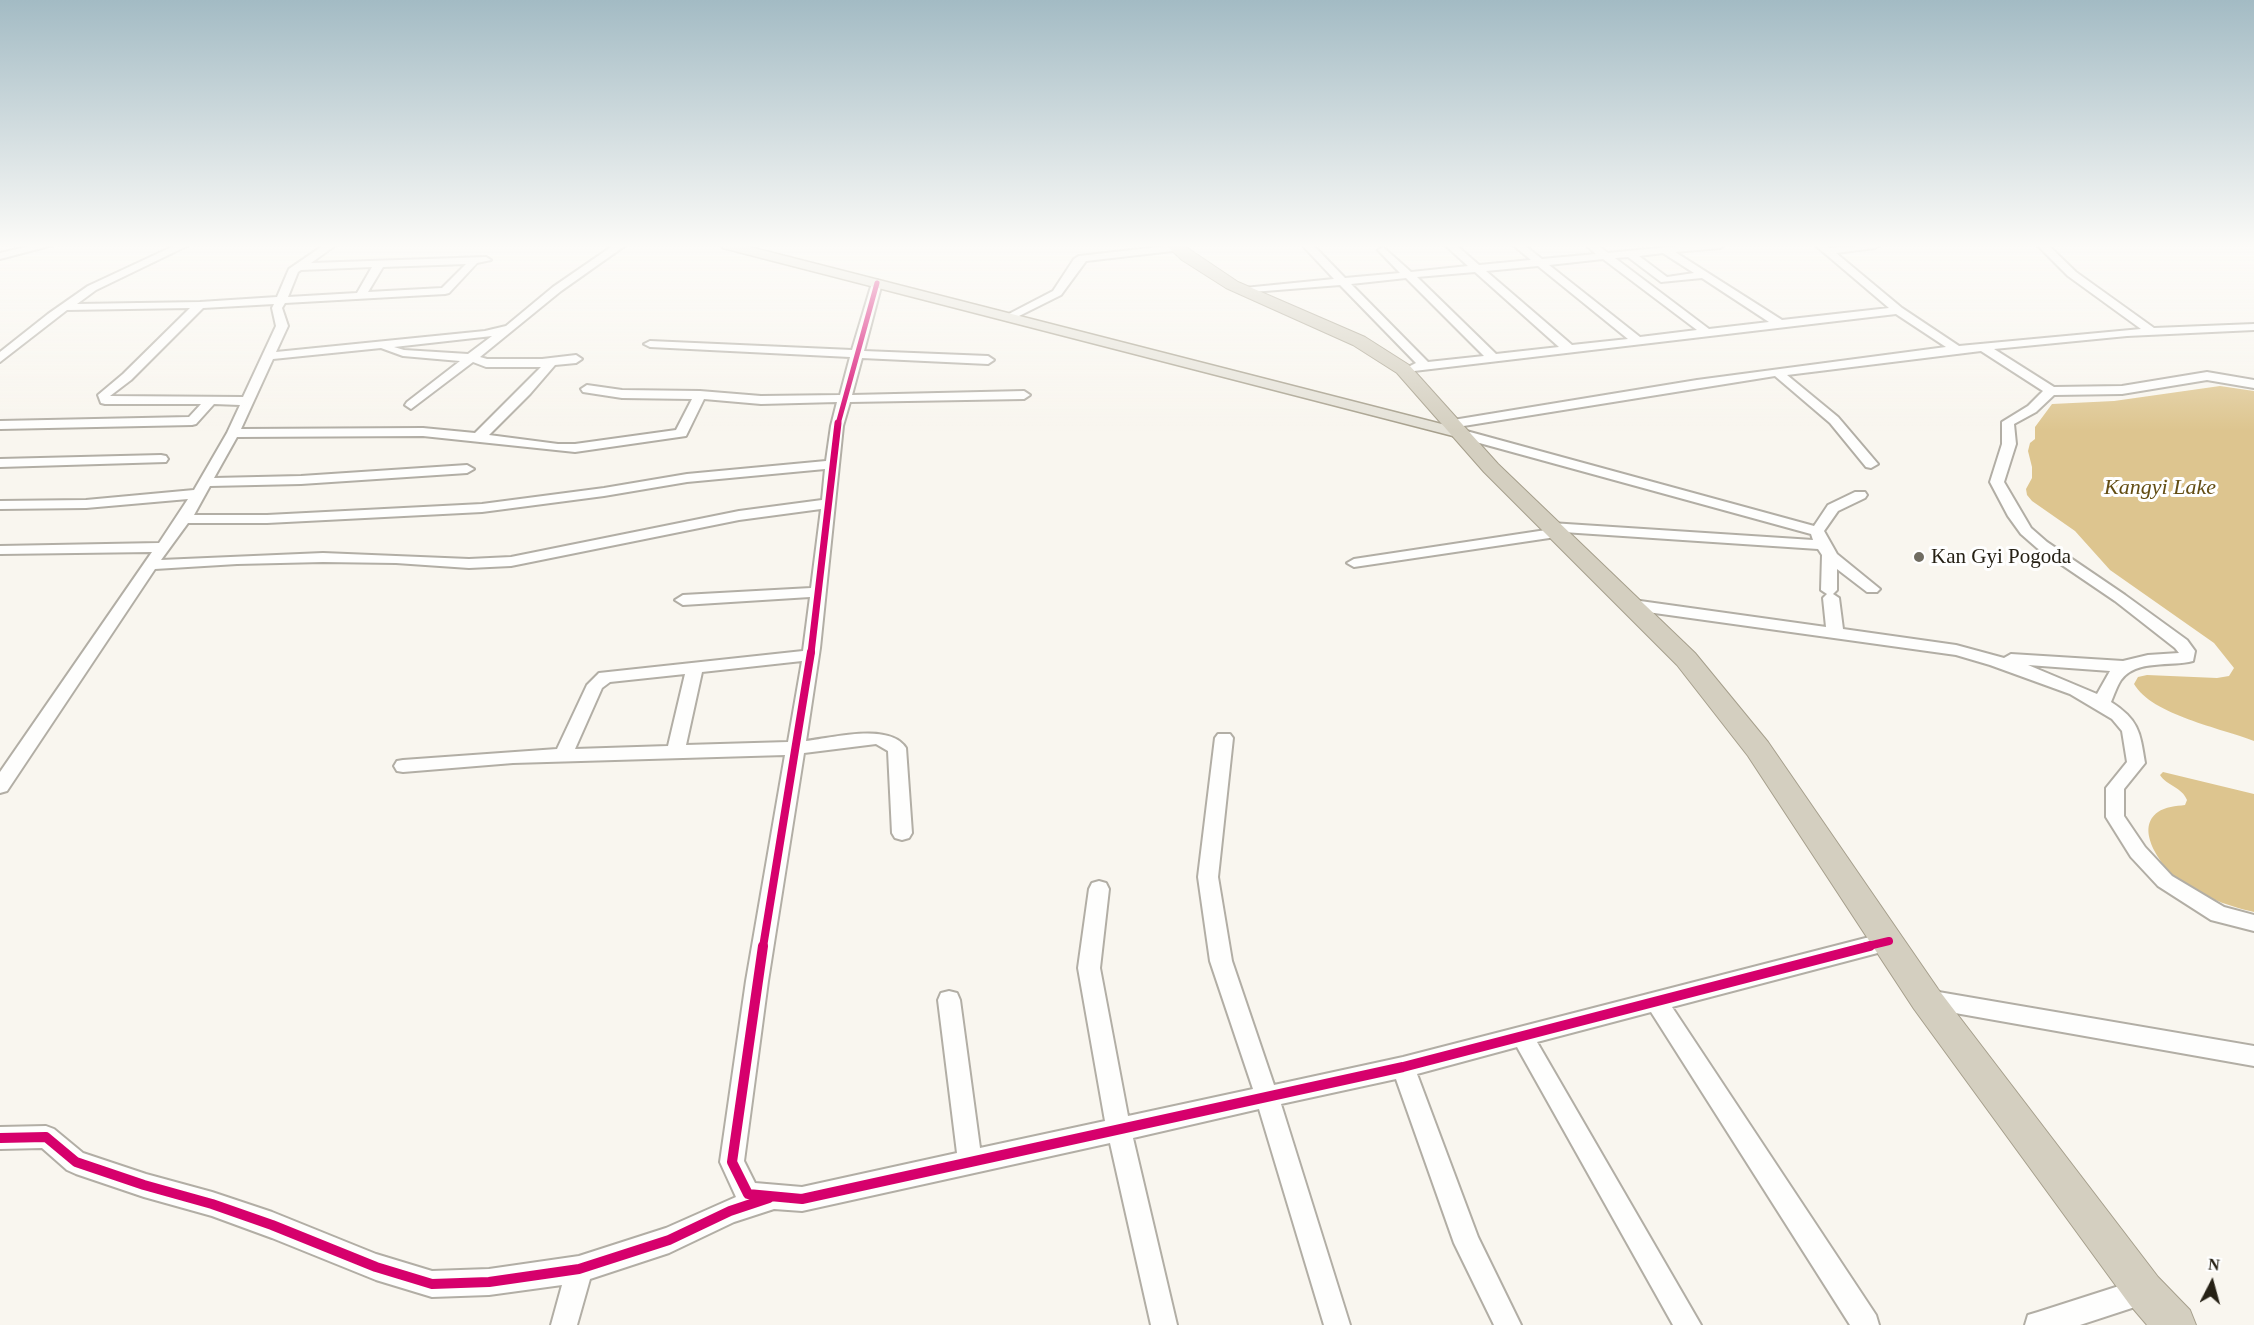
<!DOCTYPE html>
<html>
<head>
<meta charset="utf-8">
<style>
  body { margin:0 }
  #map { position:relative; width:2254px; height:1325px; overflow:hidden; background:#f9f6ef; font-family:"Times New Roman",serif }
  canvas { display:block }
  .north { position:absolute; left:2182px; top:1253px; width:60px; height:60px; -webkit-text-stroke:4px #fff; paint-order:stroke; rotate:6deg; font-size:16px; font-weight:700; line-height:24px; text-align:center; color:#262115 }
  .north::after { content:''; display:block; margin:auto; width:21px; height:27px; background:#262115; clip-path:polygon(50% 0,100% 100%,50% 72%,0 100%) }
</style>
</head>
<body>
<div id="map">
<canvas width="2254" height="1325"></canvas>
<div class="north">N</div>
</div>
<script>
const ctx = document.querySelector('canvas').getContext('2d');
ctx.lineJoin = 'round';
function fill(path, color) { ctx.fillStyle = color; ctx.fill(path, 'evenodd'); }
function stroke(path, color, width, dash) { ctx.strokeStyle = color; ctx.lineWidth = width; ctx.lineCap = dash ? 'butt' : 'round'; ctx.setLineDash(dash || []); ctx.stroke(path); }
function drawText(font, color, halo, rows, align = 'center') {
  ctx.font = font + ' "Times New Roman",serif'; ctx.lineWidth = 6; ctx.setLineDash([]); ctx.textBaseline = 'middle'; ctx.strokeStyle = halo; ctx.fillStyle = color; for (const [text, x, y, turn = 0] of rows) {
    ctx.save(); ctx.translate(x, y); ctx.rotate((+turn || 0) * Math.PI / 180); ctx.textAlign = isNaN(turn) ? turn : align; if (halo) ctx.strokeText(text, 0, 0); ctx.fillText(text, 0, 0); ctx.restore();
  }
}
const water = new Path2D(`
  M2220,386L2254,391V741C2221,728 2152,715 2134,684L2138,677L2147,675L2217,678L2229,676L2234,668L2214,643L2110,570L2075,531L2032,501L2027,495L2026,489L2032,478V467L2028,451L2030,443L2035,439V427L2052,404L2114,401Z
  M2163,772L2254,794V912C2227,906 2194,894 2173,875C2159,862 2135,828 2158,812C2165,807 2176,806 2185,805L2187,800C2182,787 2167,786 2160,775Z`);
const minor = new Path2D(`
  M34,245H53L0,259V253Z
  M176,245H189L96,290L77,304L200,302L277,297L289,269L324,245H336L311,263L486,257L491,260L477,263L449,293L445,294L285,303L282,308L288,326L276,352L485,331L506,326L553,287L614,245H626L561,291L480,357L487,359H542L576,355L582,359L576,363L555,365L530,394L489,435L558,444H575L676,430L692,399L622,398L583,392L581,389L587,385L622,390L700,391L761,396L840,395L850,357L650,347L644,344L650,341L852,350L872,283L877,280L882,283L864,351L988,356L994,360L988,364L862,358L852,395L1024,391L1030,395L1024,399L850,402L843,426L820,648L806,741C831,738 890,722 906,748L912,833L909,838L902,840L895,838L892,833L888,751L876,744L804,753L768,981L744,1161L755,1183L802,1187L957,1153L938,1000L941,993L949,991L957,993L960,1000L980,1148L1105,1121L1078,968L1089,889L1092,883L1099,881L1106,883L1109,889L1100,968L1128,1116L1253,1089L1210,961L1198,877L1215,738L1218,734H1230L1233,738L1218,877L1232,961L1274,1085L1403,1057L1889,932L1896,935L1899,941L1896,947L1889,950L1672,1007L1876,1315L1879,1325H1850L1651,1012L1537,1042L1701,1325H1673L1517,1047L1417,1074L1478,1237L1521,1325H1494L1454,1243L1396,1079L1281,1104L1350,1325H1324L1259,1109L1133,1138L1177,1325H1151L1110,1143L802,1211L774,1209L734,1222L669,1253L590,1279L577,1325H551L562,1285L489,1295L432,1297L376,1280L272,1238L212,1216L144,1197L76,1174L67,1170L42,1148L0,1149V1127L46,1126L54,1129L83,1153L146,1174L212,1192L272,1212L376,1254L432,1271L489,1269L579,1256L666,1228L736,1197L720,1162L746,981L785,755L513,763L403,772L397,771L394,766L397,761L403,760L557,749L587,685L599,673L803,651L810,597L683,605L675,600L683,595L811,588L821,509L739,520L511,566L469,568L396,563L323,562L237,564L155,569L7,791L0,793V772L152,552L0,554V546L159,543L188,499L86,508L0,509V501L86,500L194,490L227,433L240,405L214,404L196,424L192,425L0,429V421L189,417L201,404H105L101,403L98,395L123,374L190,308L67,310L0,362V352L48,314L88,286ZM466,264L442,288L368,292L383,267ZM372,267L357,293L288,297L298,272L301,270ZM274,304L272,308L276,326L243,397L110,396L131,380L203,308ZM492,336L468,354L404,350L394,347ZM381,348L403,356L460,361L407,402L405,405L411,409L473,362L486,367H541L475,433L423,428L241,429L273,359ZM704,399L761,404L837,402L831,426L826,461L687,474L604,488L482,504L267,515H194L210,486L301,484L467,473L474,469L467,465L301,476L214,478L237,437L423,436L575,452L686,436ZM825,469L822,500L739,511L511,557L469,559L323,553L161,560L188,523H267L482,512L604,496L687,482ZM802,661L788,742L686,745L702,672ZM685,674L668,746L575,749L602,688L610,682Z
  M1176,245L1181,246V250L1086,261L1061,295L1013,319H1005L1003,317L1053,291L1074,259L1079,256Z
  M1302,245H1313L1345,278L1400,273L1378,250L1383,247L1411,272L1468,266L1445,245H1456L1479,265L1531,260L1513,245H1524L1542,259L1596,254L1586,245H1597L1608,253L1688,245H1725L1720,248L1675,252L1782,320L1889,308L1815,245H1826L1829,248L1880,245L1875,248L1836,253L1902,308L1959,346L2141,329L2068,276L2037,245H2048L2076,272L2154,328L2254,324V330L2127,336L1994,349L2054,387L2122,386L2207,372L2254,380V388L2207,380L2122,394L2054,395L2036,412L2014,424L2016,444L2004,482L2031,528L2047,542L2125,595L2187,640L2195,651L2193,661C2171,667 2136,659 2121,680C2117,686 2114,695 2111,702C2139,720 2140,732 2145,763L2124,789V816L2145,847L2172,876L2224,907L2254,915V931L2211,920L2158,886L2131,857L2106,817V788L2127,762L2122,731L2112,719L2070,694L1990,665L1956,655L1633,610L1625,605L1633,600L1826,627L1823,598L1827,594L1821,590L1822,555L1818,549L1563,532L1561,536L1556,537L1354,567L1347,563L1354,559L1546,530L1544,527L1551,523L1813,540L1811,534L1454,436L1453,433L1454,430L1459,429L1814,526L1828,505L1855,492H1865L1867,495L1865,498L1838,511L1824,531L1837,554L1880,589L1877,592H1867L1837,569V590L1833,594L1839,598L1843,629L1956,645L2004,658L2011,654L2123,661L2148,655L2179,653L2175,648L2115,601L2037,548L2021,534L2008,516L1990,482L2002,444V422L2028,406L2043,391L1981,351L1787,375L1838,417L1878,464L1871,468L1866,467L1830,423L1775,376L1451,428L1445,424L1447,421L1697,380L1946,347L1896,314L1414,371L1408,367L1416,363L1340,285L1240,293L1239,291L1244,288L1334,279ZM1663,253L1694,273L1667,277L1639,256ZM1628,257L1661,282L1702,278L1769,322L1709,329L1615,258ZM1603,259L1697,330L1640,337L1549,265ZM1538,266L1628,339L1572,345L1486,271ZM1475,272L1559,347L1496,354L1417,277ZM1406,278L1484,356L1428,362L1351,284ZM2028,665L2110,671L2097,694Z
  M161,455L166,456L168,459L166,462L0,467V459Z
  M1927,990L2254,1046V1066L1927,1008L1919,1006L1916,999L1919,992Z
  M2144,1278L2153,1282L2157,1291L2153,1300L2144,1304L2080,1325H2025L2028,1315L2038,1312Z`);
const major = new Path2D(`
  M721,245H742L1465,430L1467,433L1459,438L1453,436L723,248Z`);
const highway = new Path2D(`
  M1166,245H1183L1238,282L1365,337L1409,365L1498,464L1695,653L1768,742L1938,989L2158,1277L2190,1310L2196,1325H2147L2130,1305L1914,1009L1748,756L1677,665L1484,472L1397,373L1353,345L1226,288L1182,260Z`);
const cyclewayFar3 = new Path2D(`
  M838,424L877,283`);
const cyclewayFar2 = new Path2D(`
  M811,653L838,423`);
const cyclewayFar1 = new Path2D(`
  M763,947L811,652
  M1864,947L1889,941`);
const cycleway = new Path2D(`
  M763,946L732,1162L748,1194L802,1199L1403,1067L1870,946
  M0,1138L46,1137L76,1162L144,1185L212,1204L272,1225L376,1267L432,1284L489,1282L579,1269L669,1240L730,1211L769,1198`);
const markers = [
  [1919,557,6,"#706c61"]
];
const poiNames = [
  ["Kan Gyi Pogoda",1931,557]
];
const waterNames = [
  ["Kangyi Lake",2160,488]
];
fill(water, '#ddc58f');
stroke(minor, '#b2aea5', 4);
stroke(major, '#a69f8c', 3);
stroke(highway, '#a69f8c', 2);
fill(minor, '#fefefd');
fill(major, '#e5e2d8');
fill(highway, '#d4cfc0');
stroke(cyclewayFar3, '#d6006c', 5);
stroke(cyclewayFar2, '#d6006c', 7);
stroke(cyclewayFar1, '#d6006c', 8);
stroke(cycleway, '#d6006c', 10);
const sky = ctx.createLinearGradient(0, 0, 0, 431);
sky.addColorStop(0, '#a3bbc4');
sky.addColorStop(0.57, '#fcfbf8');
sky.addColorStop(1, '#fcfbf800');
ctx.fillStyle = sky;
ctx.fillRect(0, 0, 2254, 431);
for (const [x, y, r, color] of markers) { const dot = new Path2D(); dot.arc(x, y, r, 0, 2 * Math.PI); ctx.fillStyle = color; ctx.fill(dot); stroke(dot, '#fff', 2); }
drawText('21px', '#262115', '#fff', poiNames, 'left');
drawText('italic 22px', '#634d13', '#fff', waterNames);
</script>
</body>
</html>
